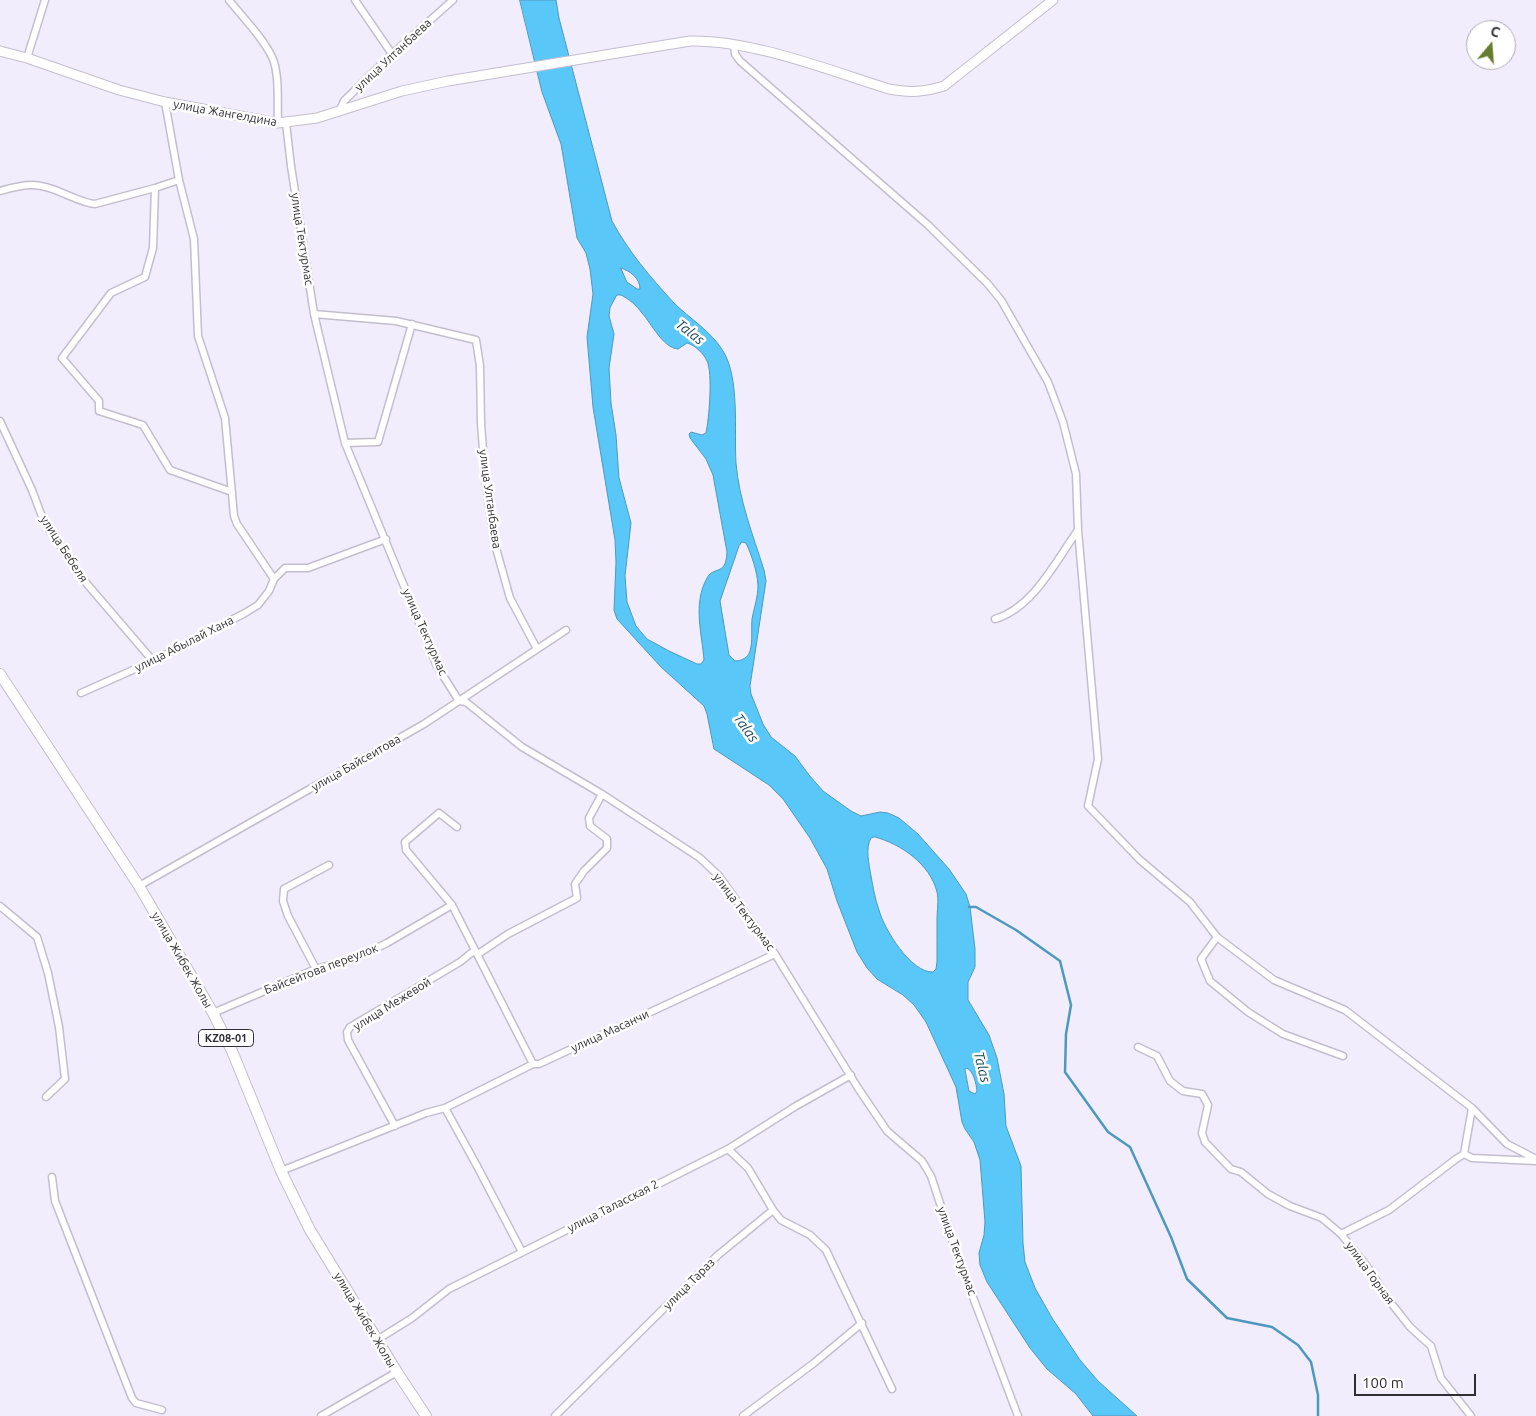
<!DOCTYPE html>
<html>
<head>
<meta charset="utf-8">
<style>
  body { margin:0 }
  #map { position:relative; width:1536px; height:1416px; overflow:hidden; background:#f2edfc; font-family:Ubuntu,sans-serif }
  canvas { display:block }
  .north { position:absolute; left:1466px; top:20px; width:50px; height:50px; box-sizing:border-box; background:#fff; border:1px solid #acabae; border-radius:50%; rotate:18deg; font-size:14px; font-weight:700; line-height:20px; text-align:center; color:#302e34 }
  .north::after { content:''; display:block; margin:auto; width:18px; height:22px; background:#657d2f; clip-path:polygon(50% 0,100% 100%,50% 72%,0 100%) }
  .scale { position:absolute; left:1354px; top:1374px; width:122px; height:22px; box-sizing:border-box; border:2px solid #302e34; border-top:0; padding-left:6px; font-size:15px; line-height:18px; white-space:nowrap; color:#302e34; -webkit-text-stroke:4px #fff; paint-order:stroke }
</style>
</head>
<body>
<div id="map">
<canvas width="1536" height="1416"></canvas>
<div class="north">С</div>
<div class="scale">100 m</div>
</div>
<script>
const ctx = document.querySelector('canvas').getContext('2d');
ctx.lineJoin = 'round';
function fill(path, color) { ctx.fillStyle = color; ctx.fill(path, 'evenodd'); }
function stroke(path, color, width, dash) { ctx.strokeStyle = color; ctx.lineWidth = width; ctx.lineCap = dash ? 'butt' : 'round'; ctx.setLineDash(dash || []); ctx.stroke(path); }
function drawText(font, color, halo, rows, align = 'center') {
  ctx.font = font + ' Ubuntu,sans-serif'; ctx.lineWidth = 5; ctx.setLineDash([]); ctx.textBaseline = 'middle'; ctx.strokeStyle = halo; ctx.fillStyle = color; for (const [text, x, y, turn = 0] of rows) {
    ctx.save(); ctx.translate(x, y); ctx.rotate((+turn || 0) * Math.PI / 180); ctx.textAlign = isNaN(turn) ? turn : align; if (halo) ctx.strokeText(text, 0, 0); ctx.fillText(text, 0, 0); ctx.restore();
  }
}
const water = new Path2D(`
  M520,0H556L559,18L612,221C628,251 651,278 674,303C689,318 712,332 723,351C740,378 734,431 736,463C739,500 753,535 764,570L766,581L750,686L751,694L763,724L771,737L795,756L809,775L823,791L851,811L861,816L880,812L888,813L899,818L918,834L949,869L966,894L970,907L975,949V967L968,982V1000L989,1035L997,1058L1004,1094L1006,1126L1021,1166L1023,1243L1025,1262L1035,1288L1052,1318L1080,1360L1098,1381L1137,1416H1093L1076,1394L1047,1369L1030,1348L987,1282L980,1265L979,1253L984,1235L985,1222L980,1160L974,1142L965,1129L962,1122L956,1087L926,1022L914,1005L903,995L877,979L867,968L857,952L837,901L827,869L810,838L783,799L769,785L714,749L707,714L704,706L661,667L617,619L614,610L616,562L615,540L593,407L587,337L593,294L590,269L586,253L577,238L561,144L542,92ZM621,268C630,271 640,278 640,289H637L627,282ZM617,295H621C629,299 636,305 642,313C651,323 663,348 678,349L687,343C695,345 704,354 707,361C713,373 709,419 706,433L702,435L691,432L689,434L690,438L706,459L713,475L727,552C726,578 713,564 706,580C693,605 702,634 704,660L701,664H697L669,651L647,639L636,626L627,602L625,576L631,523L619,478L616,435L611,403L609,368L614,334L609,316L610,308ZM742,542L746,543C752,556 757,571 758,585C758,597 754,608 752,619C751,629 753,641 750,651C748,658 741,661 735,661L729,655L720,601L739,546ZM875,837C901,844 930,864 937,892C939,900 937,910 937,919C937,933 937,948 937,962L936,969L933,972C911,973 884,929 879,910C875,899 873,887 871,876C869,864 865,848 871,838ZM967,1068C974,1072 976,1083 977,1091L975,1094L969,1091L965,1070Z`);
const stream = new Path2D(`
  M969,907H976L1016,930L1060,961L1071,1005L1066,1034L1065,1072L1108,1132L1130,1147L1171,1237L1187,1279L1227,1318L1272,1327L1298,1345L1311,1362L1318,1395V1416`);
const street = new Path2D(`
  M229,0C243,18 262,36 272,57C280,74 277,104 278,123
  M355,0L392,54
  M734,45L735,54L740,61L928,225L987,283L1001,300L1048,382L1063,422L1076,474L1078,530L1098,759L1088,806L1140,860L1190,902L1217,937L1274,980L1345,1010L1472,1108L1507,1144L1536,1159
  M27,58L45,0
  M165,102L179,180L194,239L198,336L225,418L234,516L237,524L274,579
  M339,112L344,101L392,54L453,0
  M286,123L291,166L314,314L345,443L437,666L459,701L466,702L522,747L602,794L700,858L719,876L775,954L858,1088L887,1131L922,1161L931,1176L957,1255L1018,1416
  M179,180L155,188L153,248L145,277L111,293L62,358L99,401V411L143,425L170,470L232,492
  M0,191C28,183 38,182 65,194C75,198 84,203 95,204L155,188
  M314,314L396,321L476,340L480,366L481,423L485,477L494,541L510,598L537,649
  M0,421L32,490L41,514L51,533L87,584L153,661
  M345,443L378,442L412,324
  M995,619C1033,608 1056,561 1078,530
  M81,693L153,661L245,613L258,605L269,591L274,579L285,568H308L386,539
  M457,827L439,813L405,842L406,850L452,905L533,1064
  M139,886L424,724L566,630
  M0,906L37,937L48,973L59,1027L65,1079L46,1097
  M1217,937L1201,959L1210,981L1248,1012L1283,1034L1343,1056
  M478,954L508,934L577,898L575,884L584,871L607,848V839L590,826L589,818L602,794
  M316,969L288,916L283,901L284,889L329,865
  M213,1013L316,969L356,958L387,943L452,905
  M1138,1047L1157,1056L1170,1081L1183,1091L1202,1094L1208,1105L1202,1133L1205,1142L1231,1169L1241,1172L1268,1194L1290,1206L1322,1218L1341,1234L1369,1269L1388,1299L1410,1327L1431,1346L1441,1378L1471,1416
  M445,1108L477,1166L522,1252
  M395,1126L348,1040L347,1032L350,1027L460,962L475,950
  M1464,1154L1472,1108
  M281,1171L426,1113L445,1108L533,1064H539L775,954
  M52,1177L55,1201L132,1398L136,1403L162,1410
  M773,1210L781,1220L810,1235L826,1250L892,1389
  M1341,1234L1389,1210L1456,1159L1464,1154L1472,1158L1536,1161
  M377,1340L412,1318L449,1289L728,1149L796,1106L851,1075
  M321,1416L397,1372
  M555,1416L718,1255L773,1210L748,1168L728,1149
  M743,1416L814,1363L862,1323`);
const secondary = new Path2D(`
  M0,51L27,58L119,90L165,102L278,123L317,118L402,91L448,81L690,41C753,40 828,70 889,89C911,93 924,92 944,86L1053,0`);
const primary = new Path2D(`
  M0,674L139,886L213,1013L232,1051L281,1171L310,1230L397,1372L426,1416`);
const shields = [
  [226,1038,55]
];
const shieldNames = [
  ["KZ08-01",226,1038]
];
const streetNames = [
  ["улица Ултанбаева",393,55,-43],
  ["улица Жангелдина",225,113,10],
  ["улица Тектурмас",302,239,81],
  ["улица Ултанбаева",490,499,82],
  ["улица Бебеля",64,549,57],
  ["улица Тектурмас",425,632,66],
  ["улица Абылай Хана",184,644,-27],
  ["улица Байсеитова",356,763,-30],
  ["улица Тектурмас",744,912,53],
  ["улица Жибек Жолы",182,960,60],
  ["Байсейтова переулок",321,969,-21],
  ["улица Межевой",392,1004,-32],
  ["улица Масанчи",610,1031,-25],
  ["улица Таласская 2",613,1206,-27],
  ["улица Тектурмас",957,1251,70],
  ["улица Горная",1370,1273,54],
  ["улица Тараз",689,1284,-45],
  ["улица Жибек Жолы",365,1320,59]
];
const waterNames = [
  ["Talas",690,332,38],
  ["Talas",746,728,54],
  ["Talas",982,1067,76]
];
fill(water, '#59c7f8');
stroke(water, '#4d99bd', 1);
stroke(stream, '#4d99bd', 2.5);
stroke(street, '#c3becd', 9);
stroke(secondary, '#c3becd', 11);
stroke(primary, '#c3becd', 12);
stroke(street, '#fff', 6);
stroke(secondary, '#fff', 9);
stroke(primary, '#fff', 10);
for (const [x, y, w] of shields) { const box = new Path2D(); box.roundRect(x - w / 2, y - 8.5, w, 17, 4); ctx.fillStyle = '#fff'; ctx.fill(box); stroke(box, '#302e34', 1); }
drawText('bold 11px', '#302e34', null, shieldNames);
drawText('12px', '#302e34', '#fff', streetNames);
drawText('italic 14px', '#0f3f53', '#fff', waterNames);
</script>
</body>
</html>
